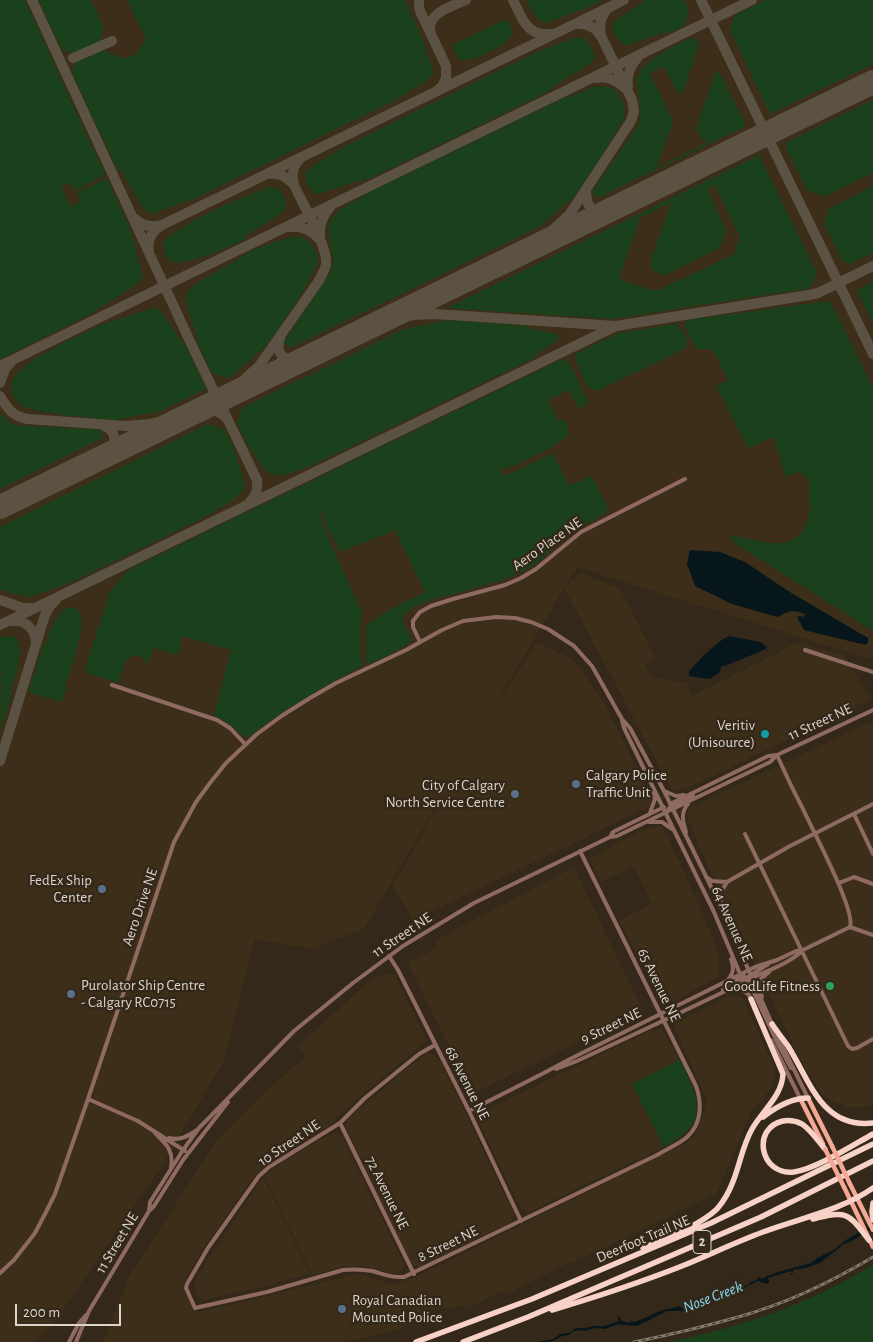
<!DOCTYPE html>
<html>
<head>
<meta charset="utf-8">
<style>
  body { margin:0 }
  #map { position:relative; width:873px; height:1342px; overflow:hidden; background:#332819; font-family:"Alegreya Sans",sans-serif }
  canvas { display:block }
  .scale { position:absolute; left:15px; top:1304px; width:106px; height:22px; box-sizing:border-box; border:2px solid #dbd4ca; border-top:0; padding-left:6px; font-size:15px; line-height:18px; white-space:nowrap; color:#dbd4ca; -webkit-text-stroke:4px #332819; paint-order:stroke }
</style>
</head>
<body>
<div id="map">
<canvas width="873" height="1342"></canvas>
<div class="scale">200 m</div>
</div>
<script>
const ctx = document.querySelector('canvas').getContext('2d');
ctx.lineJoin = 'round';
function fill(path, color) { ctx.fillStyle = color; ctx.fill(path, 'evenodd'); }
function stroke(path, color, width, dash) { ctx.strokeStyle = color; ctx.lineWidth = width; ctx.lineCap = dash ? 'butt' : 'round'; ctx.setLineDash(dash || []); ctx.stroke(path); }
function drawText(font, color, halo, rows, align = 'center') {
  ctx.font = font + ' "Alegreya Sans",sans-serif'; ctx.lineWidth = 5; ctx.setLineDash([]); ctx.textBaseline = 'middle'; ctx.strokeStyle = halo; ctx.fillStyle = color; for (const [text, x, y, turn = 0] of rows) {
    ctx.save(); ctx.translate(x, y); ctx.rotate((+turn || 0) * Math.PI / 180); ctx.textAlign = isNaN(turn) ? turn : align; if (halo) ctx.strokeText(text, 0, 0); ctx.fillText(text, 0, 0); ctx.restore();
  }
}
const built = new Path2D(`
  M0,0H873V660L577,567L565,587L581,573L620,589L656,658L645,665L651,676L687,683L692,696L796,643L844,655L871,699L726,770L689,787L673,792L564,588L490,714L537,642L574,660L605,704L648,792L652,805L413,921L392,884L403,869L448,786L364,929L312,949L255,939L224,1061L162,1166L49,1330L32,1342H0Z
  M868,723H873V1104L867,1107H847L824,1097L805,1069L724,899L716,885L688,821L687,816V812L691,807Z
  M662,825L696,898L718,950L719,977L663,1007L619,920L652,904L634,867L600,882L589,859L642,830Z
  M574,867L643,1011L472,1094L408,963L435,949L437,939Z
  M394,973L427,1040L334,1119L333,1124L270,1161L250,1182L203,1249L183,1284L193,1309L200,1312L358,1274L392,1284L414,1278L686,1143L695,1135L708,1103L673,1024L731,995L743,998L776,1072L770,1090L751,1112L717,1193L587,1256L556,1269L505,1295L503,1291L465,1309L464,1306L430,1310L400,1329L346,1342H103L129,1277L216,1141L267,1090L305,1057L298,1046L375,976Z
  M662,1029L680,1060L632,1084L664,1147L529,1212L521,1209L478,1121L484,1111L649,1031Z
  M429,1053L436,1055L441,1062L514,1214L512,1222L419,1267L411,1265L387,1213L346,1129V1123L349,1118L413,1063Z
  M334,1133L339,1134L342,1136L403,1262L404,1267L403,1270L398,1273L390,1274L370,1267L359,1266L342,1267L313,1275L264,1176L282,1162L330,1134Z
  M263,1177L310,1273L263,1287L204,1300L198,1297L194,1289L196,1278Z`);
const green = new Path2D(`
  M0,0H25L105,175L76,190L74,189L71,184L68,183L61,187L71,207L80,202L78,192L107,178L129,226L143,275L140,282L94,312L0,359Z
  M39,0H91L104,28L99,42L74,54L61,49Z
  M127,0H405L423,41L434,74L429,79L394,101L196,198L155,213H149L143,208L121,170L118,171L72,73L76,61L102,50L125,59L136,54L146,39Z
  M526,0H603L589,7L546,23L536,18Z
  M646,0H684L689,11L684,26L667,34L666,32L628,45C617,44 610,31 614,21Z
  M765,0H873V64L770,114L730,30L735,15Z
  M507,19C509,23 513,29 512,34C510,44 469,65 460,59C456,56 454,50 452,45Z
  M577,37L586,39L594,53V60L590,64L551,88L552,90L365,181L364,179L319,194C308,192 303,180 307,170L345,146L537,52Z
  M690,38L700,42L683,92L679,93L676,91L664,67L650,73L672,119V125L657,167L708,142L701,139L696,129L715,73L719,71L745,124L744,127L598,198L592,192L639,125C643,109 638,97 637,82C636,62 675,46 690,38Z
  M601,86L609,87L615,90L619,95L624,105V117L605,151L575,196L539,227L290,348L284,342L328,277C330,271 333,265 333,258C332,243 322,226 336,213C345,206 357,200 366,194L562,99L594,87Z
  M873,100V173L824,197L807,190L786,147L787,142Z
  M759,155L817,273L810,288L612,319L447,308ZM715,185L740,237L734,254L659,290L654,291L619,279L640,218L671,202L650,263C652,272 658,276 667,274L720,248L726,231L707,189Z
  M873,186V253L850,264L842,261L824,224L829,208Z
  M270,187C282,187 288,200 285,211L244,237L245,240C230,246 184,268 171,261C165,259 164,250 163,244C166,236 176,232 183,227C211,210 240,198 270,187Z
  M293,236L304,238L313,246L318,257L317,265L298,300L266,346L232,376L227,378L212,373L196,338L197,337L189,314L186,301L187,294L192,286L255,249Z
  M873,282V324L857,290Z
  M830,301L873,388V631L733,542L731,538L734,536C764,541 800,557 809,515C811,504 808,491 809,479L799,471L786,477L773,437L748,448L716,386L728,380L715,354L710,349H696L685,326L687,320Z
  M153,308H157L161,311L184,344H185L206,389L161,411L115,420L61,415V414L35,411V409C9,408 2,378 26,367L25,365L34,361L33,359L59,346L58,345L101,325Z
  M448,320L527,326L528,327V328L557,334L558,340L534,356V358L319,462C309,466 281,480 271,474C262,469 257,458 252,449L250,450L237,423L242,408L404,329Z
  M675,324C682,327 690,340 686,348L597,391L591,389L587,386L575,360V357L577,353L619,333Z
  M562,359L565,360L570,364L588,402L585,406L579,409L569,390L548,400L558,421L563,419L567,422L568,429V436L549,449L511,467L500,469L504,475L512,473L553,453L569,486L592,476L608,509C604,517 582,525 573,531C560,541 549,554 536,564C514,579 486,584 461,592C446,596 405,604 402,621L411,637L409,643L384,658L368,664L366,661V625L394,607L425,592L395,530L340,552L331,534L327,529L323,510L320,512L325,531L362,612L360,629V654L363,666C323,686 285,709 250,736L245,737L241,735L230,724L214,715L231,650L182,636L178,655L154,648L147,665C145,660 144,658 139,656C124,651 122,673 119,683L84,672L110,591L130,569Z
  M0,413L13,425L101,430L103,438L0,489Z
  M208,424L225,430L237,456L236,457L242,474L244,484V489L232,501L203,518L72,582L32,596L27,597L0,590V527Z
  M70,607C74,608 78,608 80,613C86,627 70,671 65,687L67,688L62,702L28,692L45,642H47C51,629 55,611 70,607Z
  M12,636L17,638C22,647 19,658 17,667L18,668L10,692L12,693L1,729L0,637Z
  M680,1060C700,1100 711,1123 664,1147L632,1084Z
  M873,1264V1342H669C741,1327 811,1304 873,1264Z`);
const water = new Path2D(`
  M690,550L720,552L745,562L788,591L868,638V642L866,645L804,630L797,617L800,616L804,617L805,614C792,609 789,611 777,617L732,604L695,586L687,564Z
  M729,636L760,642L767,647L766,649L725,666H721L720,672L710,679L689,676V672C698,661 716,642 729,636Z
  M873,1224V1228L850,1242L844,1244L820,1263L805,1268L793,1270V1273L790,1275H789L792,1273L791,1271L768,1278L770,1282L766,1284L762,1282L761,1283L760,1281H758L733,1293L725,1294L713,1302C707,1299 700,1300 696,1306L697,1310L696,1307L692,1306L684,1311H667L637,1326L623,1325L618,1324L605,1329L595,1328L585,1331L578,1330L572,1332L569,1335L562,1336L555,1340L549,1342H537L554,1339L560,1334L569,1333L576,1328H585L594,1326H604L619,1321L618,1318V1315L622,1321L630,1323L631,1320L633,1322C644,1320 653,1313 663,1310C668,1308 673,1309 679,1306L684,1309L687,1307V1304L683,1303H687L689,1300C694,1302 715,1298 720,1296L718,1293C727,1289 745,1290 752,1281H755L759,1277L761,1278L762,1280L763,1278H765L767,1276L778,1272L811,1263L819,1257L834,1250L846,1240Z`);
const taxiway = new Path2D(`
  M32,0L194,350L257,480C258,490 256,496 249,503
  M419,0V7L420,11L446,66V78L443,85L438,90
  M513,0C522,18 527,37 551,34
  M701,0L873,354
  M575,24C587,23 596,27 602,38C598,27 600,17 608,8
  M430,31C428,12 453,6 466,0
  M73,58L112,41
  M595,78C608,76 616,80 625,88
  M628,87C626,75 630,66 638,57
  M270,174C281,173 286,177 294,185C291,174 293,166 301,158
  M586,190C586,213 597,214 616,207
  M134,218C142,226 151,228 162,225C152,231 147,239 149,250
  M162,225L624,0
  M289,227C301,226 310,229 318,238
  M320,236C319,224 323,215 331,206
  M523,253L544,238L569,215L631,121L634,111L632,100L602,38
  M375,324L414,315L435,314L616,326L809,295L818,293L873,266
  M280,338C274,355 286,362 301,360
  M0,366L752,0
  M0,383L5,369L11,362
  M0,396C7,408 13,417 28,419L126,426L150,424L184,417
  M211,404L233,390L259,366L318,282C321,276 325,271 326,264C328,246 302,203 294,185
  M198,411C209,409 218,409 226,418
  M102,425C118,430 117,445 106,455
  M0,600L23,608H33
  M10,621C25,619 36,629 36,644
  M0,625L616,326
  M0,761L45,615L50,606L56,600`);
const runway = new Path2D(`
  M0,507L873,82`);
const minor = new Path2D(`
  M420,642L413,627V621L420,612L431,606L453,599L505,585L521,578L536,569L581,532L685,479
  M805,650L873,672
  M112,685L217,720L230,728L245,744
  M622,720L624,728L714,912L751,1000
  M777,755C785,773 793,790 802,807C811,827 856,910 850,927
  M664,791L676,796L684,795
  M670,804L768,756L777,755
  M650,813L655,799L653,789
  M666,813L669,808L693,795
  M854,814L873,854
  M649,822H662L672,829
  M686,832C683,822 680,813 688,804
  M745,834L848,1046L852,1049L857,1048L873,1039
  M610,837L613,832L664,807
  M708,878L712,881L727,882
  M839,883L854,877L873,884
  M721,904V892L727,882L790,846L873,804
  M850,927L873,935
  M389,956L398,970L469,1111L521,1221
  M741,975L744,976L748,980L777,1042L791,1068
  M748,977L768,964
  M728,980C734,973 734,967 731,959
  M731,989L741,990L748,994
  M723,990L742,977
  M762,997L760,989L761,979L769,972
  M777,1035L808,1098
  M771,1040L800,1098
  M435,1045L419,1054L365,1098L340,1123L269,1167L259,1176L208,1248L187,1284L186,1288L195,1308L267,1292L343,1270C353,1269 362,1269 372,1271C384,1274 390,1278 404,1277L657,1155C667,1149 679,1144 687,1137C702,1124 702,1103 696,1086L580,851
  M556,1069L577,1061C633,1035 689,1009 744,982C763,972 787,965 802,951
  M88,1099L138,1121L185,1151
  M469,1111L540,1075L574,1057L755,967L777,960L796,951L803,950L850,927
  M340,1123L414,1274
  M155,1133C166,1144 174,1150 171,1167
  M169,1138C180,1141 188,1136 197,1130
  M149,1211L150,1202L183,1150L199,1128L294,1031L353,983L403,946L474,903L610,837L617,836L770,762L777,755L873,710
  M0,1273L14,1260L35,1233L46,1212L55,1194L88,1099L174,842L196,802L210,783L226,763L257,734L283,715L310,698L336,683L406,650L442,630L463,621L496,617L515,618L531,622L548,629L574,646L592,666L622,719L630,728L664,791L721,907L772,1024
  M69,1342L79,1323L86,1315
  M76,1342L89,1311L149,1211L154,1206L183,1160L228,1102`);
const major = new Path2D(`
  M800,1098L823,1144
  M808,1098L832,1146
  M850,1184L873,1230
  M844,1187L873,1247`);
const highway = new Path2D(`
  M772,1024C777,1032 783,1039 788,1046C810,1081 822,1129 873,1123
  M763,1117C776,1107 791,1098 808,1098
  M825,1149C818,1141 811,1130 802,1124C796,1121 789,1120 783,1121C751,1128 760,1176 794,1172C816,1169 853,1145 873,1134
  M873,1203L872,1212L873,1220
  M813,1219C848,1210 848,1213 869,1240
  M643,1248C666,1238 699,1226 717,1209C725,1200 730,1190 734,1179C740,1163 743,1145 752,1129C763,1110 782,1096 783,1074L751,999
  M552,1310C596,1297 639,1283 682,1266C709,1255 736,1242 763,1232C800,1218 840,1211 873,1188
  M416,1342L532,1299L711,1223L873,1144
  M463,1342L528,1317L761,1217L873,1161`);
const rail = new Path2D(`
  M634,1342C669,1335 703,1327 738,1317C785,1304 831,1282 873,1257`);
const majorBridge = new Path2D(`
  M832,1146L850,1184
  M825,1149L844,1187`);
const markers = [
  [765,734,5,"#0f9aa8"],
  [576,784,5,"#5c6f8a"],
  [515,794,5,"#5c6f8a"],
  [102,889,5,"#5c6f8a"],
  [830,986,5,"#2e9e5b"],
  [71,994,5,"#5c6f8a"],
  [342,1309,5,"#5c6f8a"]
];
const shields = [
  [702,1242,18]
];
const shieldNames = [
  ["2",702,1242]
];
const streetNames = [
  ["Aero Place NE",547,544,-35],
  ["11 Street NE",820,722,-25],
  ["Aero Drive NE",140,907,-71],
  ["64 Avenue NE",732,924,66],
  ["11 Street NE",402,935,-34],
  ["65 Avenue NE",659,985,64],
  ["9 Street NE",611,1026,-26],
  ["68 Avenue NE",467,1083,63],
  ["10 Street NE",289,1143,-34],
  ["72 Avenue NE",387,1193,64],
  ["Deerfoot Trail NE",643,1239,-23],
  ["11 Street NE",117,1243,-59],
  ["8 Street NE",448,1244,-26]
];
const poiNames = [
  ["Veritiv",755,725],
  ["(Unisource)",755,742],
  ["Calgary Police",586,775,"left"],
  ["Traffic Unit",586,792,"left"],
  ["City of Calgary",505,785],
  ["North Service Centre",505,802],
  ["FedEx Ship",92,880],
  ["Center",92,897],
  ["Purolator Ship Centre",81,985,"left"],
  ["- Calgary RC0715",81,1002,"left"],
  ["GoodLife Fitness",820,986],
  ["Royal Canadian",352,1300,"left"],
  ["Mounted Police",352,1317,"left"]
];
const waterNames = [
  ["Nose Creek",713,1297,-21]
];
fill(built, '#3c2e18');
fill(green, '#1a411c');
fill(water, '#07161b');
stroke(taxiway, '#5c5244', 10);
stroke(runway, '#5c5244', 24);
stroke(minor, '#8f6a60', 4);
stroke(major, '#f5a894', 4.5);
stroke(highway, '#f8d2c7', 5.5);
stroke(rail, '#847b6e', 3);
stroke(rail, '#332819', 1, [4]);
stroke(majorBridge, '#f5a894', 4.5);
for (const [x, y, r, color] of markers) { const dot = new Path2D(); dot.arc(x, y, r, 0, 2 * Math.PI); ctx.fillStyle = color; ctx.fill(dot); stroke(dot, '#332819', 2); }
for (const [x, y, w] of shields) { const box = new Path2D(); box.roundRect(x - w / 2, y - 11.5, w, 23, 4); ctx.fillStyle = '#332819'; ctx.fill(box); stroke(box, '#dbd4ca', 1); }
drawText('bold 14px', '#dbd4ca', null, shieldNames);
drawText('15px', '#dbd4ca', '#332819', streetNames);
drawText('15px', '#dbd4ca', '#332819', poiNames, 'right');
drawText('italic 16px', '#89d8f3', '#332819', waterNames);
</script>
</body>
</html>
